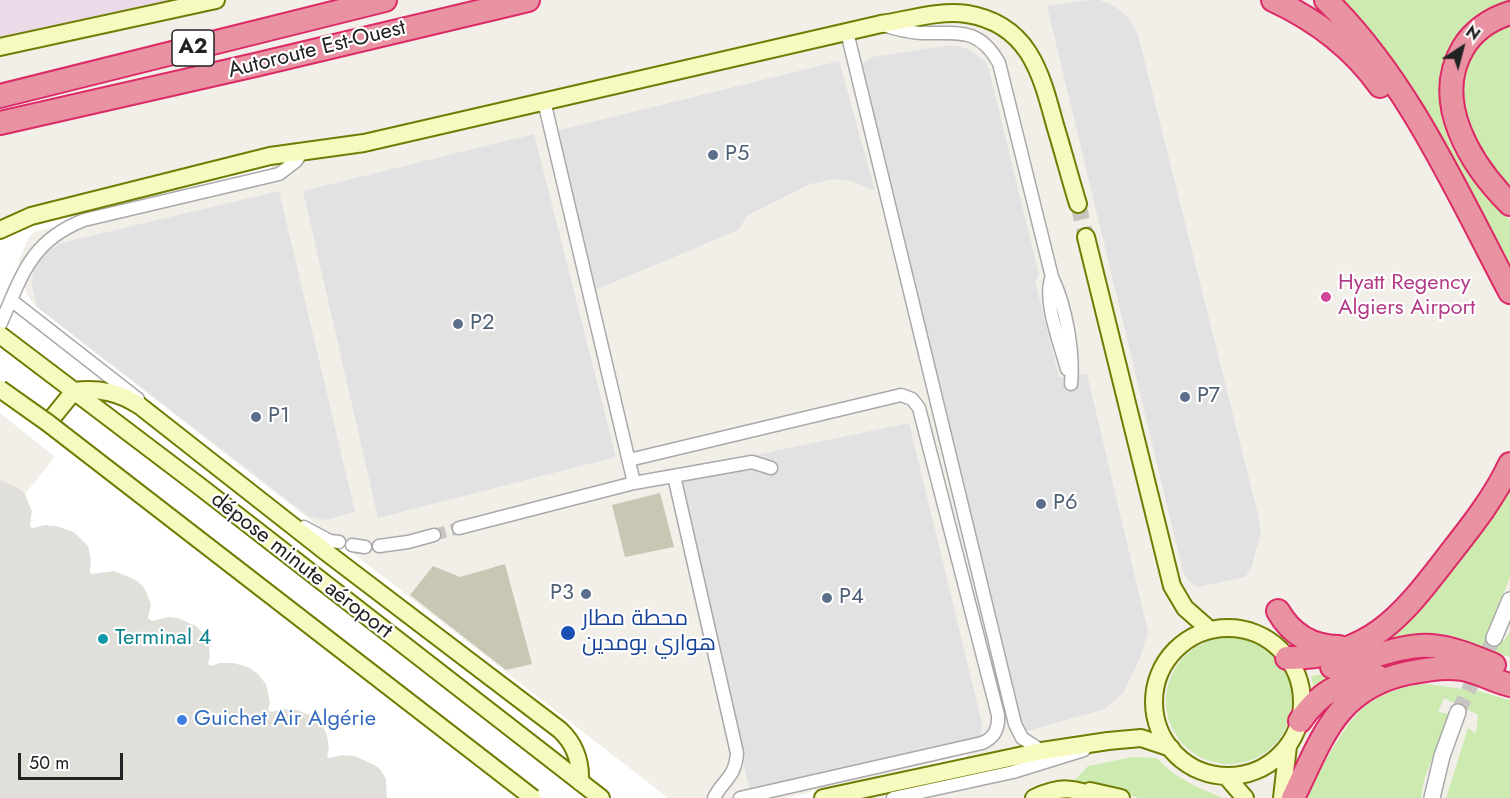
<!DOCTYPE html>
<html>
<head>
<meta charset="utf-8">
<style>
  body { margin:0 }
  #map { position:relative; width:1510px; height:798px; overflow:hidden; background:#f2efe9; font-family:Jost,sans-serif }
  canvas { display:block }
  .north { position:absolute; left:1432px; top:18px; width:60px; height:60px; -webkit-text-stroke:4px #fff; paint-order:stroke; rotate:36deg; font-size:16px; font-weight:700; line-height:24px; text-align:center; color:#222 }
  .north::after { content:''; display:block; margin:auto; width:21px; height:27px; background:#222; clip-path:polygon(50% 0,100% 100%,50% 72%,0 100%) }
  .scale { position:absolute; left:18px; top:753px; width:105px; height:27px; box-sizing:border-box; border:3px solid #222; border-top:0; padding-left:8px; font-size:18px; line-height:21px; white-space:nowrap; color:#222; -webkit-text-stroke:4px #fff; paint-order:stroke }
</style>
</head>
<body>
<div id="map">
<canvas width="1510" height="798"></canvas>
<div class="north">N</div>
<div class="scale">50 m</div>
</div>
<script>
const ctx = document.querySelector('canvas').getContext('2d');
ctx.lineJoin = 'round';
function fill(path, color) { ctx.fillStyle = color; ctx.fill(path, 'evenodd'); }
function stroke(path, color, width, dash) { ctx.strokeStyle = color; ctx.lineWidth = width; ctx.lineCap = dash ? 'butt' : 'round'; ctx.setLineDash(dash || []); ctx.stroke(path); }
function drawText(font, color, halo, rows, align = 'center') {
  ctx.font = font + ' Jost,Cairo,sans-serif'; ctx.lineWidth = 4.5; ctx.setLineDash([]); ctx.textBaseline = 'middle'; ctx.strokeStyle = halo; ctx.fillStyle = color; for (const [text, x, y, turn = 0] of rows) {
    ctx.save(); ctx.translate(x, y); ctx.rotate((+turn || 0) * Math.PI / 180); ctx.textAlign = isNaN(turn) ? turn : align; if (halo) ctx.strokeText(text, 0, 0); ctx.fillText(text, 0, 0); ctx.restore();
  }
}
const industrial = new Path2D(`
  M0,0H201L0,40Z`);
const airport = new Path2D(`
  M0,480L16,487L25,494L32,511L30,526L32,528L45,525L56,526L68,529L80,537L88,546L91,553L90,572L114,571L124,573L131,576L143,586L151,605L152,620L169,617L178,618L196,626L204,634L209,644L210,657L208,664L211,666L219,663H234L248,667L257,673L266,684L270,702L268,710L271,712L284,709L298,710L314,717L323,726L327,735L330,758L342,755L355,756L375,765L381,770L386,779L387,798H0Z`);
const construction = new Path2D(`
  M660,493L674,547L625,557L612,505Z
  M505,564L532,664L506,670L410,595L433,566L460,577Z`);
const grass = new Path2D(`
  M1336,0H1510C1498,12 1476,14 1463,27C1450,41 1444,60 1441,77C1432,138 1469,179 1510,220V275Z
  M1510,21V198L1488,178L1454,89L1475,40Z
  M1510,473V577L1488,633L1504,641L1510,631V657C1486,650 1454,630 1428,635C1412,638 1395,646 1379,652L1488,509Z
  M1166 701a63 63 0 1 1 126 0a63 63 0 1 1-126 0Z
  M1445,654L1427,660L1410,661L1386,670L1314,690L1311,676L1383,665L1408,657Z
  M1427,684L1478,691L1509,700L1510,697V798H1446L1468,728L1476,733L1478,715L1444,698L1438,712L1449,714L1424,780L1421,798H1305C1320,771 1341,728 1363,708C1376,695 1409,684 1427,684Z
  M1133,757L1156,758L1174,774L1197,787L1223,798H1140L1074,781L1088,766Z`);
const parking = new Path2D(`
  M1089,0H1099L1111,4L1127,16L1138,35L1258,515L1261,532L1251,569L1245,577L1198,587L1188,580L1183,572L1047,6Z
  M945,46H958L968,49L985,61L989,70L1039,275L1035,281L1059,377L1087,374L1148,632L1139,660L1123,693L1105,709L1020,733L859,71L863,63L872,57Z
  M839,61L875,191L851,181L835,179L810,184L748,215L738,230L593,291L556,131Z
  M534,134L616,457L378,518L303,191Z
  M279,191L355,512L325,520L308,516L37,307L32,287L33,269L40,256L61,243Z
  M909,423L982,723L981,735L974,742L750,791L674,472Z`);
const pier = new Path2D(`
  M270,156L273,175L34,232L29,237L19,260L20,274L27,295L35,306L668,798H387L386,779L381,770L375,765L355,756L342,755L329,758L327,756L329,747L327,735L323,726L314,717L298,710L284,709L271,712L268,710L270,702L266,684L257,673L248,667L234,663H219L211,666L208,664L210,657L209,644L204,634L196,626L178,618L169,617L152,621L148,618L151,605L149,597L143,586L136,580L114,571L92,574L90,572L91,560L88,546L74,532L56,526L45,525L33,528L30,526L32,511L25,494L55,457L0,413V222Z
  M966,755L973,771L865,798H786Z`);
const minorTunnel = new Path2D(`
  M434,535L459,528`);
const tertiaryTunnel = new Path2D(`
  M1458,712L1494,638`);
const secondaryTunnel = new Path2D(`
  M1078,204L1086,237`);
const minor = new Path2D(`
  M883,25C895,29 908,32 921,33C957,34 978,26 999,63L1052,277C1066,306 1074,352 1071,384
  M847,32L1015,724L1022,738L1042,751
  M544,101L634,483
  M1052,277C1042,298 1061,346 1067,369
  M11,300L138,399
  M0,325C22,276 30,241 84,220L279,174L296,161L302,152
  M629,460L901,395L912,399L919,408L998,715C999,729 994,738 982,743L740,798
  M674,476L737,753C735,779 723,779 714,798
  M304,527L330,541L339,542
  M459,528L634,483L752,462L771,468
  M352,545L365,547
  M379,546L408,542L434,535
  M893,798L1013,772L1084,750`);
const tertiary = new Path2D(`
  M1494,638L1510,600
  M1432,798L1442,756L1458,712`);
const secondary = new Path2D(`
  M0,47L216,0
  M0,230L31,216L270,156L364,143L881,24C908,20 939,10 967,14C1029,24 1041,73 1055,125C1063,151 1070,178 1078,204
  M1086,237L1172,586L1185,608L1210,630
  M0,335L198,485L601,798
  M48,423L74,391C99,388 119,392 140,406L326,552L560,730C575,744 581,761 580,782
  M1154 702a74 74 0 1 1 148 0a74 74 0 1 1-148 0Z
  M1226,776L1245,798
  M1090,791L1121,798
  M823,798L1042,751L1108,741L1141,738L1171,748
  M1034,798C1060,786 1074,787 1099,798
  M1282,798L1288,746`);
const motorway = new Path2D(`
  M1273,0C1316,20 1353,48 1380,86
  M1326,0C1408,80 1457,192 1510,292
  M1510,13C1491,19 1473,31 1463,48C1431,102 1471,165 1510,204
  M0,96L385,0
  M0,123L255,65L528,0
  M1278,611C1291,634 1312,647 1339,647
  M1287,658C1373,658 1404,613 1452,551C1474,523 1495,496 1510,464
  M1332,667L1342,666C1367,659 1407,643 1432,646C1454,648 1474,657 1494,665
  M1300,721C1323,688 1340,684 1377,676
  M1293,798C1322,739 1336,688 1408,673C1427,670 1443,666 1462,669C1479,672 1494,681 1510,685`);
const secondaryBridge = new Path2D(`
  M0,389L48,423L533,798`);
const markers = [
  [713,155,6,"#5c6f8a"],
  [1326,297,6,"#d1479c"],
  [458,324,6,"#5c6f8a"],
  [1185,397,6,"#5c6f8a"],
  [256,417,6,"#5c6f8a"],
  [1041,504,6,"#5c6f8a"],
  [586,594,6,"#5c6f8a"],
  [827,598,6,"#5c6f8a"],
  [568,633,8,"#1a4fb4"],
  [103,639,6,"#0f9aa8"],
  [182,720,6,"#3f7fe0"]
];
const shields = [
  [193,48,42]
];
const shieldNames = [
  ["A2",193,48]
];
const streetNames = [
  ["Autoroute Est-Ouest",317,50,-14],
  ["dépose minute aéroport",301,566,38]
];
const serviceNames = [
  ["P5",725,155],
  ["P2",470,324],
  ["P7",1197,397],
  ["P1",268,417],
  ["P6",1053,504],
  ["P3",574,594,"right"],
  ["P4",839,598]
];
const hotelNames = [
  ["Hyatt Regency",1338,284],
  ["Algiers Airport",1338,309]
];
const transitNames = [
  ["محطة مطار",582,620],
  ["هواري بومدين",582,645]
];
const cultureNames = [
  ["Terminal 4",115,639]
];
const shopNames = [
  ["Guichet Air Algérie",194,720]
];
fill(industrial, '#ebdbe8');
fill(airport, '#e1dfda');
fill(construction, '#c7c7b4');
fill(grass, '#cdebb0');
fill(parking, '#e2e2e2');
fill(pier, '#fff');
stroke(minorTunnel, '#c8c6c1', 12, [12, 6]);
stroke(tertiaryTunnel, '#c8c6c1', 15, [15, 8]);
stroke(secondaryTunnel, '#c8c6c1', 16, [16, 8]);
stroke(minor, '#a9a9a9', 15);
stroke(tertiary, '#a9a9a9', 18);
stroke(secondary, '#707d05', 20);
stroke(motorway, '#dc2a67', 26);
stroke(minor, '#fff', 12);
stroke(tertiary, '#fff', 15);
stroke(secondary, '#f7fabf', 16);
stroke(motorway, '#e892a2', 22);
stroke(secondaryBridge, '#707d05', 20, []);
stroke(secondaryBridge, '#f7fabf', 16);
for (const [x, y, r, color] of markers) { const dot = new Path2D(); dot.arc(x, y, r, 0, 2 * Math.PI); ctx.fillStyle = color; ctx.fill(dot); stroke(dot, '#fff', 2); }
for (const [x, y, w] of shields) { const box = new Path2D(); box.roundRect(x - w / 2, y - 18, w, 36, 4.5); ctx.fillStyle = '#fff'; ctx.fill(box); stroke(box, '#222', 1.5); }
drawText('bold 21px', '#222', null, shieldNames);
drawText('22px', '#222', '#fff', streetNames);
drawText('22px', '#4e5e75', '#fff', serviceNames, 'left');
drawText('22px', '#b23c85', '#fff', hotelNames, 'left');
drawText('22px', '#164399', '#fff', transitNames, 'left');
drawText('22px', '#0d838f', '#fff', cultureNames, 'left');
drawText('22px', '#366cbe', '#fff', shopNames, 'left');
</script>
</body>
</html>
